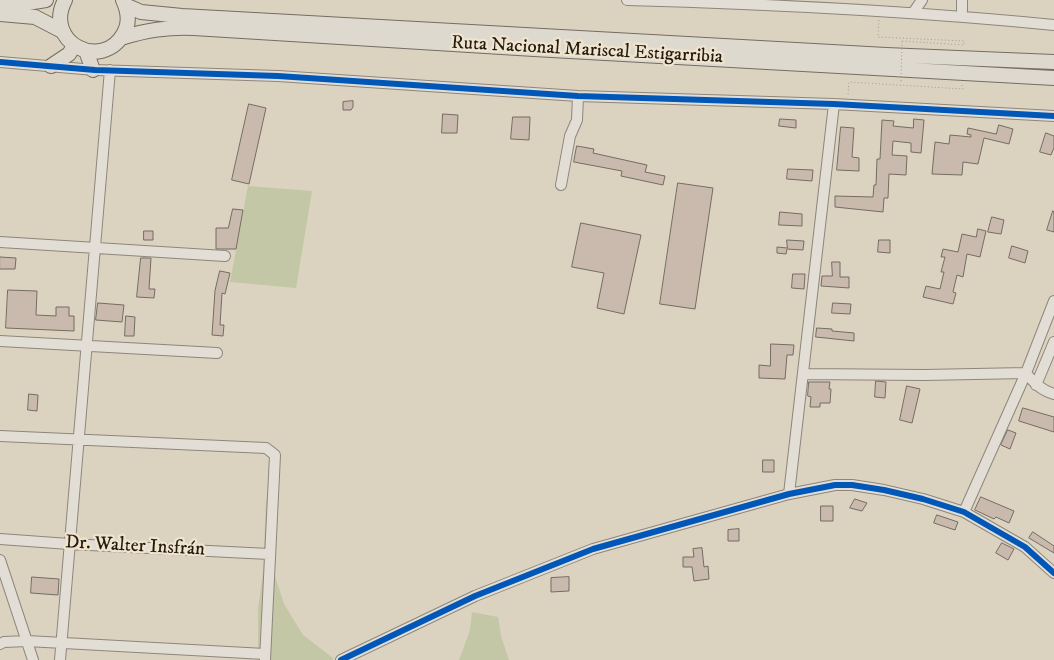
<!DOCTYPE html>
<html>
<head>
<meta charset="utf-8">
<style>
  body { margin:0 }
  canvas { display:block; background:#dbd2c0 }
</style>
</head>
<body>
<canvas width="1054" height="660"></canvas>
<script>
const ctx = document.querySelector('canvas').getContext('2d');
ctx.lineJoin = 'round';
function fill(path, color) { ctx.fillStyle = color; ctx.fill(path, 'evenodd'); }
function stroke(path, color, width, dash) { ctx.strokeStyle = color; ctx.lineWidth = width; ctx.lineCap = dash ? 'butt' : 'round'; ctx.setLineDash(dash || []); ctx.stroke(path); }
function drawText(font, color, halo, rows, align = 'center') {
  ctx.font = font + ' "IM FELL DW Pica",serif'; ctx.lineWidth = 4.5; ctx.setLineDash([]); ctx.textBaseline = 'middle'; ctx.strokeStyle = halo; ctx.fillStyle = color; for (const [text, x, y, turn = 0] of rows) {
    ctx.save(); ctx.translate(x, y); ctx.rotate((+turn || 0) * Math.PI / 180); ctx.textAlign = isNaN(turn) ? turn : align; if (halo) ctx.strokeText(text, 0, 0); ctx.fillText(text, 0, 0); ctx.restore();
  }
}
const green = new Path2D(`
  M248,186L312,191L296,288L230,282Z
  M266,499L278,512L272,549V567L284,604L303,635L333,658V660H258V609L263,573Z
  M472,612L498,617L501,636L509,660H459L470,630Z`);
const building = new Path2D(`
  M353,101V107L351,110H343V102Z
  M249,104L266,108L249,184L232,180Z
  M443,114L458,115L457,133H442Z
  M513,117H530L529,140L511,139Z
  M780,119L796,120V128L779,126Z
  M914,119L924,120L921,153L911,152V143L893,141L892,155L907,156L906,175L889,174L888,198H884L883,212L835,207V196L873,197L874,185H876L877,159H880L882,120L894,121L893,126L913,128Z
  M999,125L1013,129L1009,144L984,138L978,164L963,162L962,175L932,174L935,142L949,144L950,135L971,137V135L967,134L968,128L996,134Z
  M841,127L854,128L852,157L859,158V171L837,170Z
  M1046,133L1054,136V148L1051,155L1040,152Z
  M577,146L594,149L593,153L647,165L645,172L665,176L663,185L621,176L622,171L574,162Z
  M788,169L813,170L812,181L787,179Z
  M678,183L713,188L695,309L660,304Z
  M233,209L243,210L236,249H216V228H228Z
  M1053,211L1054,212V232L1047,230Z
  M780,212L802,214V226L779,225Z
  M992,217L1004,220L1001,234L988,232Z
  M581,223L641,235L624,314L597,308L604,273L572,267Z
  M978,229L986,231L980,257L967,254L963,277L957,275L953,292L956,293L953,304L923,297L926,286L940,289L944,272H941L945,257H941L943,249L958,252L962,234L976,237Z
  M144,231H153V240H144Z
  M787,240L804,241L803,250L787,249L786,254L777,253V247L787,248Z
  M879,240H890V253L878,252Z
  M1012,246L1028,251L1025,263L1009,258Z
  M0,257L16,258L15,269H0Z
  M141,258H151L149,289H155L154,298L137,297Z
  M832,262H840V277H849V288L821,286L822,276H832Z
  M220,271L230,273L225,294L222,293L220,325H224L223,336L212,335L215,291Z
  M793,274H805L804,289L792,288Z
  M8,290L37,291L36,315L56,316V307H69V316H74V331L6,328Z
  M98,303L124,305L122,322L96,320Z
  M833,303L851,304L850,314L832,313Z
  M126,316L135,317L134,336H125Z
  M817,328L832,329V331L854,333V341L816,337Z
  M771,344L794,345L793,355H787L785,379L759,378V365L770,366Z
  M876,381L886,382L885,398L875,397Z
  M809,382H830L829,389H831L830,403H820V407H810L811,397L808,396Z
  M907,386L920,389L912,423L900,420Z
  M29,394L38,395L37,411L28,410Z
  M1023,408L1054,417V432L1019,421Z
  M1008,430L1016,433L1010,449L1001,445Z
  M763,460H774V472H763Z
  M981,497L1014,511L1009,523L996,517L994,519L975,510Z
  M855,499L867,503L862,511L850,508Z
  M821,506H833V521H821Z
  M937,515L958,522L955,530L934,523Z
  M739,529V541H728V530Z
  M1033,532L1054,546V553L1029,538Z
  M1002,543L1014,549L1008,560L996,553Z
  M702,548L704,567L708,566L709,579L694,581L692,567H683V557H694L693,549Z
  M32,577L59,579L58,595L31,593Z
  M569,577V591L551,592V578Z`);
const path = new Path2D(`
  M879,20L878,37L964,41V45L902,41
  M848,94L849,82L963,89L962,85`);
const minor = new Path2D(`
  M627,0C770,4 912,11 1054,25
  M913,13L922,0
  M962,16V0
  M0,62L95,70L278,76L578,96L834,104L1054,116
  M561,185L570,136L577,120L578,96
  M0,242L225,256
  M0,341L217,353
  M803,374L924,375L1026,373C1034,383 1041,390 1054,394
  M1036,385L1054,342
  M0,436L266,448L275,455L265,660
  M789,494L834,104
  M964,512L1026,373L1054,301
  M0,539L69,544L269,554
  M0,560L33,660
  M0,644L4,642L27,641L265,654
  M60,660L110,70
  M341,660L475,596L593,549L789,494L835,485H852L884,490L923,499L964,512L1025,547L1054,573`);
const highway = new Path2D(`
  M65,0C43,42 102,73 124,33C130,23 128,11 123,0
  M0,1L27,3L46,0
  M125,5L141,12L182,16L886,55L1054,62
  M0,14L35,17L62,31
  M121,38C147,30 167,27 194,28L534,49L1054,78
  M86,51L93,70
  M51,66L69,54L74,46`);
const pathBridge = new Path2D(`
  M901,81L902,41`);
const cycleway = new Path2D(`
  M0,62L95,70L278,76L578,96L834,104L1054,116
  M341,660L475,596L593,549L789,494L835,485H852L884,490L923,499L964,512L1025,547L1054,573`);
const streetNames = [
  ["Ruta Nacional Mariscal Estigarribia",587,51,3],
  ["Dr. Walter Insfrán",135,547,3]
];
fill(green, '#c3c7a6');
fill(building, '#cabaae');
stroke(building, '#736d62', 1);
stroke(minor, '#8c867b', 12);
stroke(highway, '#736d62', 16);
stroke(path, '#a09b93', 1, [1, 2.5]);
stroke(minor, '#e3ded5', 10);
stroke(highway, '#ded9ce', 14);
stroke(pathBridge, '#a09b93', 1, [1, 2.5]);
stroke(cycleway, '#0057b8', 6);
drawText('19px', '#251a0f', '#efe4ce', streetNames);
</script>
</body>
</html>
